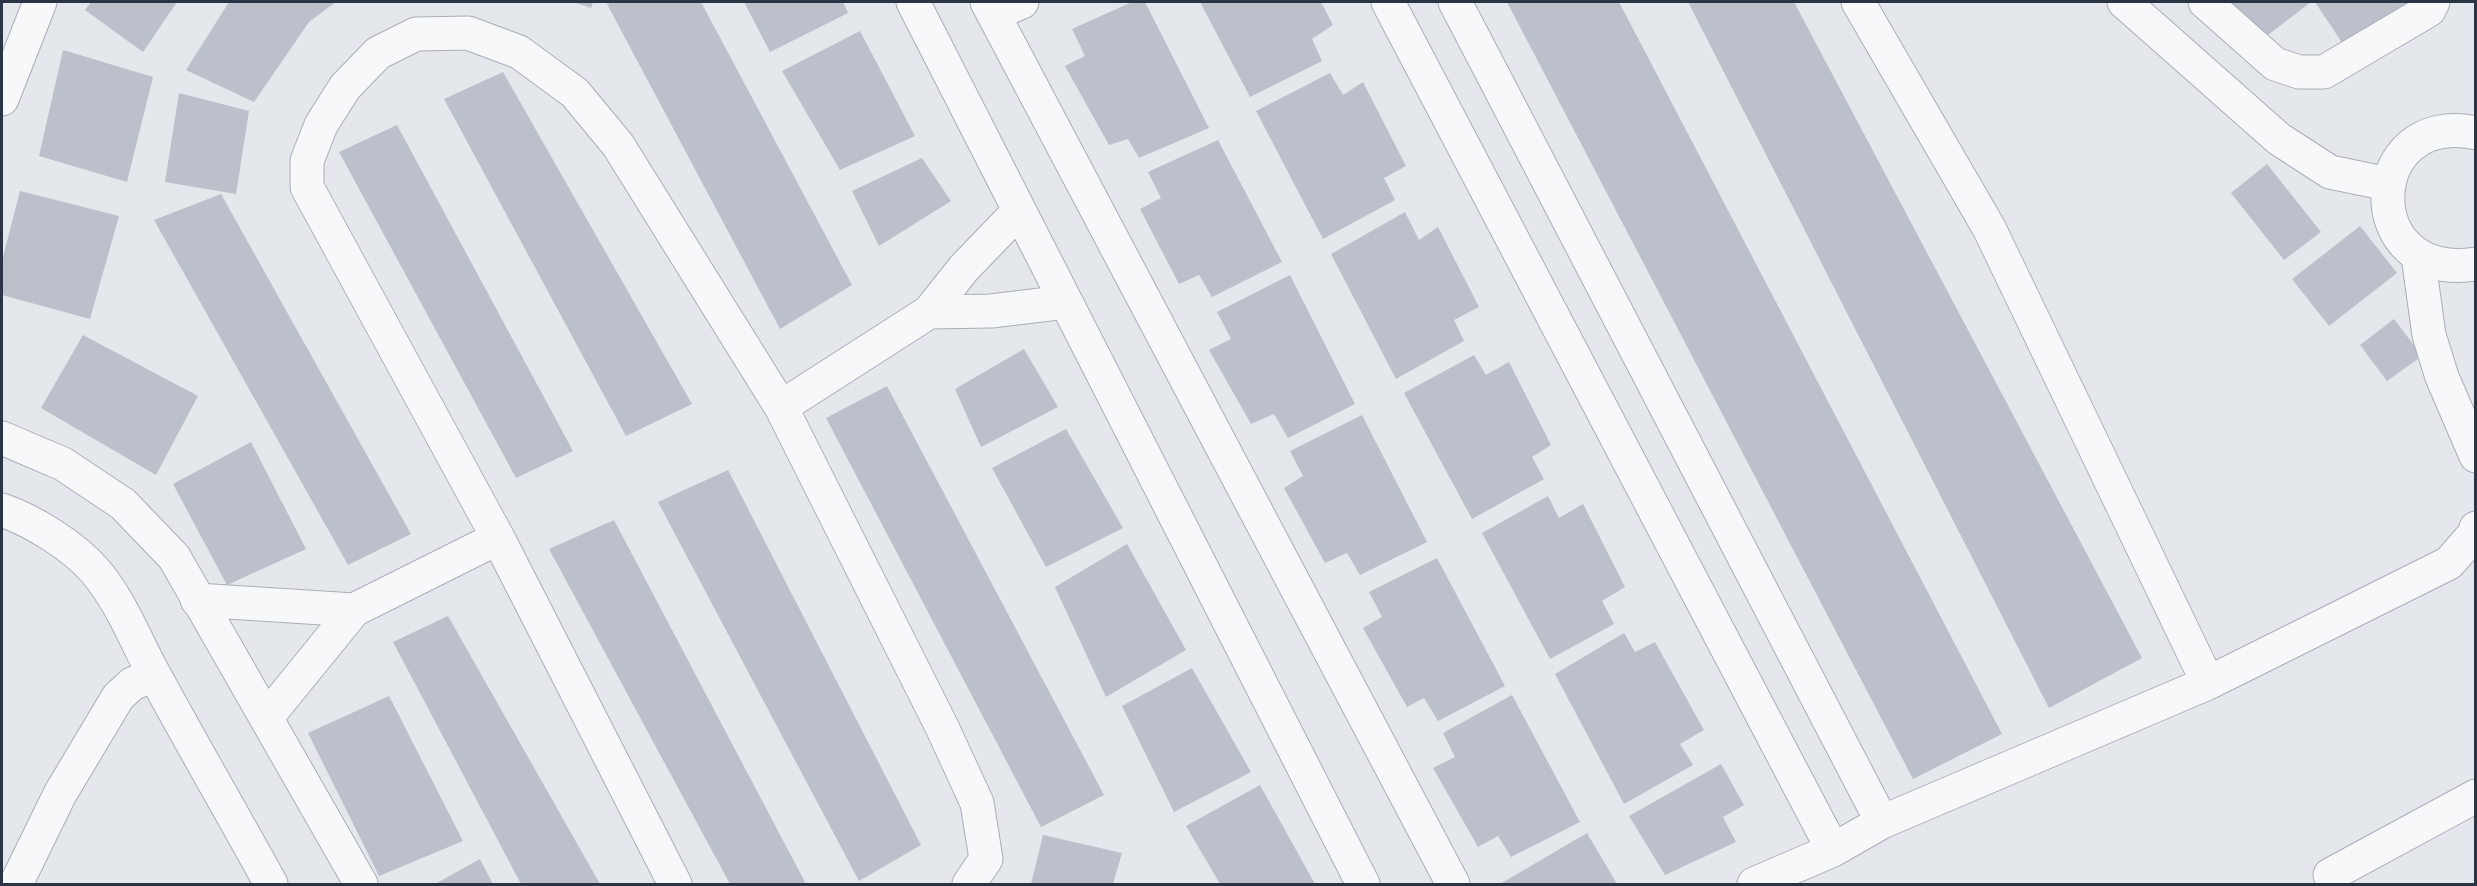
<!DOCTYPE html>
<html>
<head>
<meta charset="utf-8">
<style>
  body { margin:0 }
  #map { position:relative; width:2477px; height:886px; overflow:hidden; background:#e4e7ec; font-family:Figtree,sans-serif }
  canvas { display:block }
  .frame { position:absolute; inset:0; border:3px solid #2b3445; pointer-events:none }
</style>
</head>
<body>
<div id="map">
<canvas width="2477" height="886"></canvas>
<div class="frame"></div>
</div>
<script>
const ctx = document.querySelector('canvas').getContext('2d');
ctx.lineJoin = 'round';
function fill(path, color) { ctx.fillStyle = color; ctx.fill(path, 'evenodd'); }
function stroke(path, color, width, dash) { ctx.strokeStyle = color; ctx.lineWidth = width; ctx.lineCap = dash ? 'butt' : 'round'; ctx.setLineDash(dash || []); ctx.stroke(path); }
const building = new Path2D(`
  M91,2H177L143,52L85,10Z
  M229,2H336L309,22L254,102L186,70Z
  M573,2H593L591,8Z
  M612,2H701L852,285L780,329L607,4Z
  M744,2H843L848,13L770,52Z
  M1132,2H1145L1209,128L1139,158L1128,139L1109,145L1065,66L1085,56L1072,29Z
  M1200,2H1321L1333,25L1312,39L1322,61L1250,97Z
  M1507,2H1619L2002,734L1913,779Z
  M1688,2H1794L2142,658L2049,708Z
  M2227,2H2311L2259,42Z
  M2315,2H2411L2343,44Z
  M860,31L915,136L840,170L782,71Z
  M63,50L153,77L127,182L39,156Z
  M503,72L692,404L626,436L444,99Z
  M1330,73L1343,95L1363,82L1406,166L1384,178L1395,200L1323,239L1256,111Z
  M179,93L249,111L236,194L165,182Z
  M397,125L573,451L516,478L339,152Z
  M1218,140L1282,262L1212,297L1199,275L1179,284L1140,209L1161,198L1148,172Z
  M922,158L951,201L879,246L852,191Z
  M2267,164L2321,232L2284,260L2231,193Z
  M20,191L119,216L90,319L2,295V261Z
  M221,194L411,534L348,565L154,220Z
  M1405,212L1419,240L1438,227L1479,307L1454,320L1464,341L1396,379L1331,254Z
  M2360,226L2397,273L2329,326L2292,279Z
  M1290,275L1355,404L1288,438L1274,414L1251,424L1209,350L1231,339L1217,312Z
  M2394,319L2422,356L2387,381L2360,345Z
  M83,335L198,396L156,475L41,408Z
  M1024,349L1058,407L981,447L955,389Z
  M1474,355L1486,375L1509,362L1551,445L1532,457L1544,479L1472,519L1404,393Z
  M887,386L1104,795L1041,827L826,418Z
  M1362,415L1427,542L1360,575L1347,553L1325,563L1284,488L1303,476L1290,451Z
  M1066,429L1123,528L1046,567L992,468Z
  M251,442L306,549L227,585L173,484Z
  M728,470L921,845L859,881L658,502Z
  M1548,496L1559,518L1583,504L1625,587L1602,601L1614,624L1550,659L1482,533Z
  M614,520L806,884H730L549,549Z
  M1127,544L1186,650L1106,697L1055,587Z
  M1437,558L1505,686L1438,721L1424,698L1407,707L1363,628L1382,617L1369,592Z
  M448,616L600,884H521L393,642Z
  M1624,633L1635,652L1655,642L1704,730L1680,744L1693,765L1624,804L1555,674Z
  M1192,668L1251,772L1174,812L1122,706Z
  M1512,695L1580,822L1511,857L1498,836L1478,847L1433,768L1455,757L1443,733Z
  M389,696L463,841L379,876L308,733Z
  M1721,764L1744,805L1723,817L1736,842L1665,875L1629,816Z
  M1260,785L1315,884H1220L1186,826Z
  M1587,833L1617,884H1500Z
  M1043,835L1122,853L1113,884H1031Z
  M480,859L493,884H435Z`);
const minor = new Path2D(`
  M913,2L1363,884
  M987,2L1453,884
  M1388,2L1833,850
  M1455,2L1882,822
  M1858,2L1989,228L2208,683
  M2124,2L2279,139L2330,172L2388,184
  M2205,2L2275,64L2299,72H2324L2429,10L2433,2
  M993,14L1022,2
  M2,99L40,2
  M2476,133C2362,108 2355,283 2476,264
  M2418,256L2429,335L2442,377L2476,456
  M929,312L991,311L1066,302
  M781,407L929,312L964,268L1018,212
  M2,438L63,464L123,504L174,557L361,884
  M2,510C33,521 74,546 96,572C122,603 136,642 155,676C193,746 233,815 271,884
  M197,600L354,610
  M267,717L354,610L498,538
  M2330,875L2476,796
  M16,884L60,794L118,697L132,684L154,675
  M675,884L498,538L307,187V161L321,125L345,87L378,53L416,34L468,33L519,52L575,93L618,145L781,407L942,727L977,803L986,859L969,884
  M1754,884L1833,850L1882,822L2208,683L2449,563L2475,533L2476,528`);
fill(building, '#bbc0ca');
stroke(minor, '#a9aeb7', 35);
stroke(minor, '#f7f8fa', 33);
</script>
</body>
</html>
